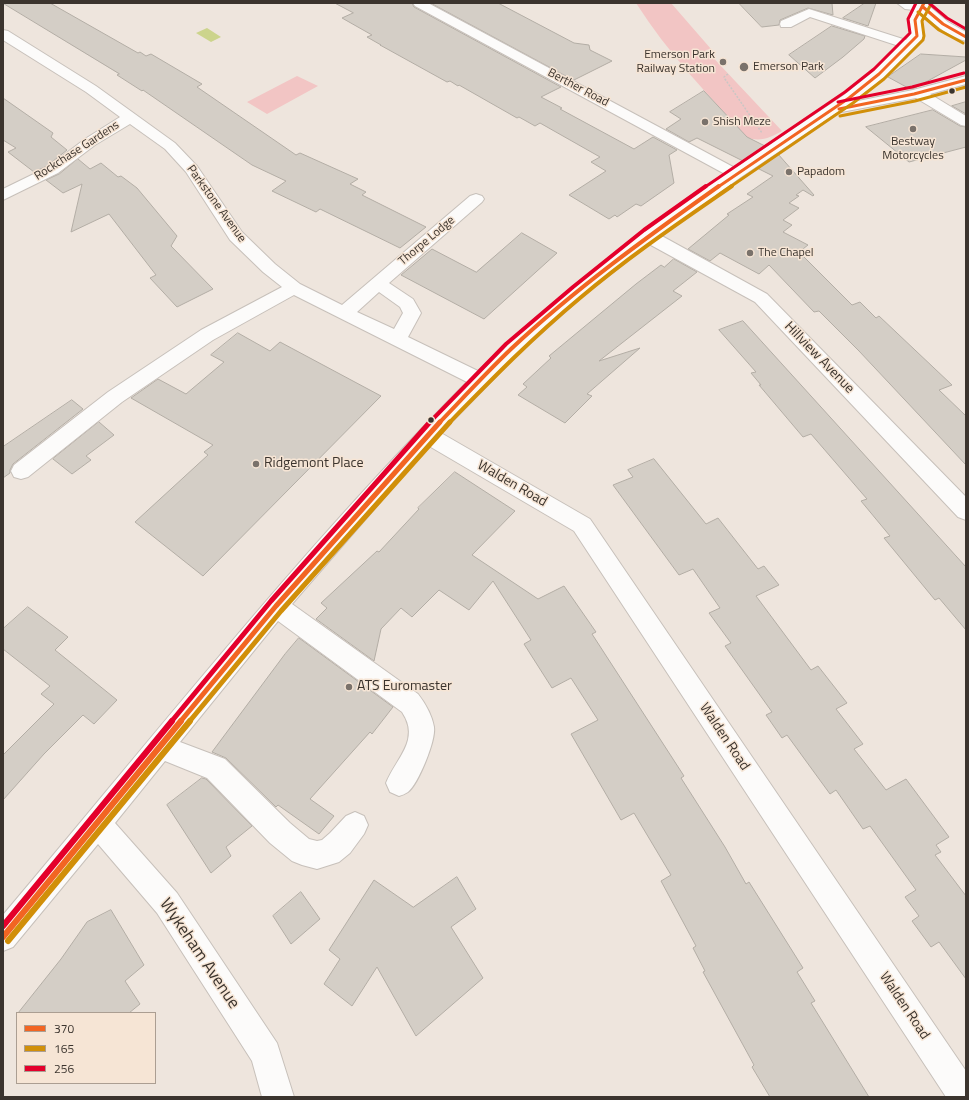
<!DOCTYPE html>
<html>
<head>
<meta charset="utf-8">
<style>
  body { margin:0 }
  #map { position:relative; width:969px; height:1100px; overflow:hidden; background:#eee5dd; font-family:"Titillium Web",sans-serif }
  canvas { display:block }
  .frame { position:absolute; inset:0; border:4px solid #3b342e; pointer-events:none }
  .legend { position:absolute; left:16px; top:1012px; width:140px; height:72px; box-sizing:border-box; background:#f6e5d5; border:1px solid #ab9e92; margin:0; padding:5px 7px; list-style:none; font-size:12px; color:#3b342e }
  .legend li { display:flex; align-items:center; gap:8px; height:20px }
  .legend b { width:20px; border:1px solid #ab9e92 }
</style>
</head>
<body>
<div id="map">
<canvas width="969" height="1100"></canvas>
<div class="frame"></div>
<ul class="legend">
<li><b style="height:5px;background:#f26522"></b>370</li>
<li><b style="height:5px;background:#d18f09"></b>165</li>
<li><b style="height:5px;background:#e4002b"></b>256</li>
</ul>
</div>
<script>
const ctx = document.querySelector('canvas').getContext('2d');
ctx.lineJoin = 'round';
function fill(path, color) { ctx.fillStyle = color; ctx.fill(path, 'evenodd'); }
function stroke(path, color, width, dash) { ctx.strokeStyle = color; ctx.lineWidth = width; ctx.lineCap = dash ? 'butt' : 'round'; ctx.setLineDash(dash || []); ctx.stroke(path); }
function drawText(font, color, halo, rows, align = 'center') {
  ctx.font = font + ' "Titillium Web",sans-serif'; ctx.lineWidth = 3; ctx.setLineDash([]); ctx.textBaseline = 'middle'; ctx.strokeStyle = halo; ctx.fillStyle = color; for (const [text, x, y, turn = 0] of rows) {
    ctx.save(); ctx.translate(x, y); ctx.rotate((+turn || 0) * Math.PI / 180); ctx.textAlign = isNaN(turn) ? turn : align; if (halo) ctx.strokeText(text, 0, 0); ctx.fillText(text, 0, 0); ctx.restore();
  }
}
const green = new Path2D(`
  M636,3H671L711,49L706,50L782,131C772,137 759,143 747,137C708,95 667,52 636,3Z
  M297,76L318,86L267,114L247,102Z`);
const water = new Path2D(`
  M207,28L221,37L211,42L196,33Z`);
const building = new Path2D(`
  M3,3H50L138,53L140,52L146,56L151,54L202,84L197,87L296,155L300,153L358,179L350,184L366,192L362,195L426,227L400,248L320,209L316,212L272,191L286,181L252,165L143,90L142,91L117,75L119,74Z
  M335,3H412L414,7L561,87L541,97L562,108L560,109L634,149L653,137L677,150L669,155L674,183L641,206L636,204L617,217L615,215L609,219L569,195L606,171L591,162L600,157L540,123L535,126L519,117L517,118L459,85L458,86L450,81L447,82L380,45H381L367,37L372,35L342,18L353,13Z
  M431,3H498L574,43L589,45L590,50L612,61L574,80Z
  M739,3H832L833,15L808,8L780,20L779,25L762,27Z
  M865,3H876L868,26L843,18Z
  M832,26L865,36L864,39L843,57L815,78L789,55Z
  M921,54L966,57V60L913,89H910L888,77Z
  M704,91L747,137L765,146L743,161L697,138L689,142L666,129L681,119L670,112Z
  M3,98L53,133L51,137L67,150L47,166L34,172L8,152L16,148L3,140Z
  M966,102V114L952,106Z
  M933,110L960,126L966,127V147L909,162L866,127Z
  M778,154L814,195L813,196L803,190L796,195L799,196L789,203L799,208L783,220L792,225L783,232L808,245L799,252L852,305L860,302L876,318L879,316L952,385L939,390L966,416V465L859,351L819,311L814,312L769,265L759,274L720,253L710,261L688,249L729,215L727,214L753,197L747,194L773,176L757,168Z
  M78,159L90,169L101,163L118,177L121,176L137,188L177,236L171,246L213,289L177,307L150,278L156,275L109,214L71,232L82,184L63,193L46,180L59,174Z
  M522,233L557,253L484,319L401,275L432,249L476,272Z
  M674,259L697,272L673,291L682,296L599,361L640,348L587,394L592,396L565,423L518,395L527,387L523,384L551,358L549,356L636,284L661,265L664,267Z
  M743,321L966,567V630L939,598L935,600L884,538L890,536L861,501L867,499L811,434L803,437L759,385H761L751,373L756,372L719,330Z
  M238,333L270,351L280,342L381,396L203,576L135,522L208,455L204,452L213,445L131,398L158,379L186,394L224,362L211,355Z
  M72,400L83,409L13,464L10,470V473L3,478V447Z
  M99,422L114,435L86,456L91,460L72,474L53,459Z
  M654,459L706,524L718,518L758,569L764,566L779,585L756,596L811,670L818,666L847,703L836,709L863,744L854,749L886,790L906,779L949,837L936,845L941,852L935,855L966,896V979L939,942L931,947L912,921L919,916L905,897L916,890L870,826L863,829L836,790L830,794L787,735L782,738L766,715L772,712L725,646L731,643L709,613L720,608L693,569L679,575L613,485L633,477L628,470Z
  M455,472L515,511L472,555L538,599L564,586L596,632L592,634L684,776L681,778L725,847L746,884L749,882L803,968L797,972L815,1001L811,1003L869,1097H770L752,1067L754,1065L703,972L705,971L693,948L696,946L661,881L671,875L634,813L621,820L571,734L598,720L571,678L552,688L524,644L531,640L493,581L469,610L439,590L412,617L401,608L381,629L374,661L316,619L327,608L321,603L377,551L379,552L419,509L418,508Z
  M28,607L68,637L55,650L117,700L94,724L83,715L44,754L3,800V755L54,704L41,694L50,686L3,649V629Z
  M299,638L393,707L372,734L370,732L310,799L334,816L319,834L278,805L276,807L226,758L212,752L285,654Z
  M202,778L206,779L252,826L226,847L231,856L211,873L167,805Z
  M457,877L476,909L451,927L483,978L416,1036L377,967L352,1006L324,984L340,959L329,950L374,880L413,907Z
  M301,892L320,919L291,944L273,916Z
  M111,910L144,965L125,981L140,1004L129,1013H18L61,959L87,922Z`);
const path = new Path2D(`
  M728,74L724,77L725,79L762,133`);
const minor = new Path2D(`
  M413,3H428L735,168L844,95L874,71L899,46L810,17L791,27H781L780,24L781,21L809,9L906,40L910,35L909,20L914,10L905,9L897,3H930L929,6L948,22L966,32V41C950,37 936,26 924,15L921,20L923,36L922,39L884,77L853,102L913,90L966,76V84L930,94L966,116V126L961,125L916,98L836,113L741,177L660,235L767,294L966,497V520L958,517L755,302L649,244L583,296L518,354L441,433L590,519L966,1071V1097H946L574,531L429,446L292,604L418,694C425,703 432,715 434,727C436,741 418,784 408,792C405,794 402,795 399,796L390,792L386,783C396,758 421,740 402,712L278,621L180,742L225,759L290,823L309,839L317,841L322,840L330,833L346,816L355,812L364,816L368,825L364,834L350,853L339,862L317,869L302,865L292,861L270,843L207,778L165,761L115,823L177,893L277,1043L294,1097H262L252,1061L157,913L98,844L13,947L3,951V915C155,735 301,549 467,382L294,295L213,340L122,402L28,477L21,479L14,477L11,471L14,465L108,392L201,330L282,287L263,272L230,240L186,172L165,149L130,124L95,145L58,173L3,200V189L48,167L85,139L120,117L86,92L3,40V30L8,31L96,86L175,143L197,166L242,232L275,264L300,284L342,305L470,196L476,194L482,196L484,199L482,202L389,283L413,299L421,313L408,337L478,371C553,296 639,235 725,174L415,6ZM379,292L400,307L403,313L394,329L357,312Z`);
const bus1Far3 = new Path2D(`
  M923,7L943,24L966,37
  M839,109L914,94L966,80
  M718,187L849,98L879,74L917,36L915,20L924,3`);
const bus1Far2 = new Path2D(`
  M439,423C463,398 486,373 511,349C575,289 647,237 719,186`);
const bus1Far1 = new Path2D(`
  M180,722L276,606L440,422`);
const bus1 = new Path2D(`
  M3,937L181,721`);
const bus2Far3 = new Path2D(`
  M918,12L939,30L963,43
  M840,116L915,101L966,87
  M730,187L853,103L884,79L923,40L924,36L922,21L930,6`);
const bus2Far2 = new Path2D(`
  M449,423C492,379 533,337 580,298C628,257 680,222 732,186`);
const bus2Far1 = new Path2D(`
  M189,722L281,611L450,422`);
const bus2 = new Path2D(`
  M8,941L190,721`);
const bus3Far3 = new Path2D(`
  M929,3L947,18L966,29
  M838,102L912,87L964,73
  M705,187L845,92L874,69L910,33L908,19L916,3`);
const bus3Far2 = new Path2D(`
  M429,423L506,344L573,287L644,230L706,186`);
const bus3Far1 = new Path2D(`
  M171,722L271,601L430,422`);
const bus3 = new Path2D(`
  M3,926L172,721`);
const markers = [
  [723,62,4,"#7a726b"],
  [744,67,5,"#7a726b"],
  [952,91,3.5,"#3b342e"],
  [705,122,4,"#7a726b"],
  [913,129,4,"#7a726b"],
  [789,172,4,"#7a726b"],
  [750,253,4,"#7a726b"],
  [431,420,3.5,"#3b342e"],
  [256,464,4,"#7a726b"],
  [349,687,4,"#7a726b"]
];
const farPoinames = [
  ["Emerson Park",715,55,"right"],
  ["Railway Station",715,69,"right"],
  ["Emerson Park",753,67],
  ["Shish Meze",713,122],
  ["Bestway",913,142,"center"],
  ["Motorcycles",913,156,"center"],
  ["Papadom",797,172],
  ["The Chapel",758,253]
];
const farStreetnames = [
  ["Berther Road",578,88,28],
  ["Rockchase Gardens",77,151,-33],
  ["Parkstone Avenue",216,204,54],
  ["Thorpe Lodge",427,241,-40]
];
const streetNames = [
  ["Hillview Avenue",819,358,46],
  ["Walden Road",512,484,30],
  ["Walden Road",724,737,56],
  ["Walden Road",904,1006,56]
];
const poiNames = [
  ["Ridgemont Place",264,464],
  ["ATS Euromaster",357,687]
];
const nearStreetnames = [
  ["Wykeham Avenue",199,954,56]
];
fill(green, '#f2c5c4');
fill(water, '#ccd48c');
fill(building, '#d4cec6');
stroke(building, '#b3ada5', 1);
stroke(minor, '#c7c0ba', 2);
stroke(path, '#cac6c4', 1.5, [2, 1.5]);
fill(minor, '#fcfbfa');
stroke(bus1Far3, '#f26522', 3);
stroke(bus1Far2, '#f26522', 4);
stroke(bus1Far1, '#f26522', 5);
stroke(bus1, '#f26522', 6);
stroke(bus2Far3, '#d18f09', 3);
stroke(bus2Far2, '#d18f09', 4);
stroke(bus2Far1, '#d18f09', 5);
stroke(bus2, '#d18f09', 6);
stroke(bus3Far3, '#e4002b', 3);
stroke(bus3Far2, '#e4002b', 4);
stroke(bus3Far1, '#e4002b', 5);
stroke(bus3, '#e4002b', 6);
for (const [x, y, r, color] of markers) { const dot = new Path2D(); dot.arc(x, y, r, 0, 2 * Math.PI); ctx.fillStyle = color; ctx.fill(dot); stroke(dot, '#f6e5d5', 1.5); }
drawText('12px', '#3b342e', '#f6e5d5', farPoinames, 'left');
drawText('12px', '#3b342e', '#f6e5d5', farStreetnames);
drawText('14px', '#3b342e', '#f6e5d5', streetNames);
drawText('14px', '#3b342e', '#f6e5d5', poiNames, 'left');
drawText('17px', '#3b342e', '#f6e5d5', nearStreetnames);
</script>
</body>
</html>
